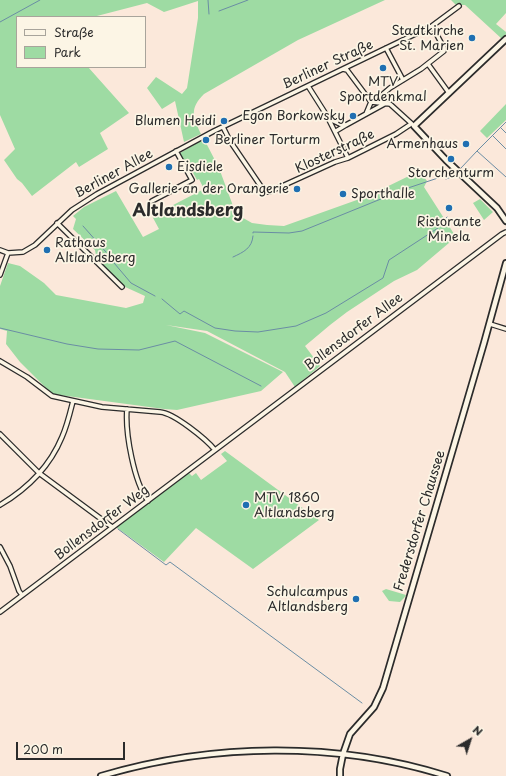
<!DOCTYPE html>
<html>
<head>
<meta charset="utf-8">
<style>
  body { margin:0 }
  #map { position:relative; width:506px; height:776px; overflow:hidden; background:#fbe8da; font-family:"Playpen Sans",sans-serif }
  canvas { display:block }
  .legend { position:absolute; left:16px; top:16px; width:130px; height:52px; box-sizing:border-box; background:#fcf5e5; border:1px solid #a8a49b; margin:0; padding:5px 7px; list-style:none; font-size:12px; color:#2b2b2b }
  .legend li { display:flex; align-items:center; gap:8px; height:20px }
  .legend b { width:20px; border:1px solid #a8a49b }
  .north { position:absolute; left:450px; top:720px; width:40px; height:40px; -webkit-text-stroke:3px #fcf5e5; paint-order:stroke; rotate:39deg; font-size:11px; font-weight:700; line-height:16px; text-align:center; color:#2b2b2b }
  .north::after { content:''; display:block; margin:auto; width:14px; height:18px; background:#2b2b2b; clip-path:polygon(50% 0,100% 100%,50% 72%,0 100%) }
  .scale { position:absolute; left:16px; top:742px; width:109px; height:18px; box-sizing:border-box; border:2px solid #2b2b2b; border-top:0; padding-left:5px; font-size:12px; line-height:14px; white-space:nowrap; color:#2b2b2b; -webkit-text-stroke:3px #fcf5e5; paint-order:stroke }
</style>
</head>
<body>
<div id="map">
<canvas width="506" height="776"></canvas>
<ul class="legend">
<li><b style="height:5px;background:#fcf5e5"></b>Straße</li>
<li><b style="height:11px;background:#9edba3"></b>Park</li>
</ul>
<div class="north">N</div>
<div class="scale">200 m</div>
</div>
<script>
const ctx = document.querySelector('canvas').getContext('2d');
ctx.lineJoin = 'round';
function fill(path, color) { ctx.fillStyle = color; ctx.fill(path, 'evenodd'); }
function stroke(path, color, width, dash) { ctx.strokeStyle = color; ctx.lineWidth = width; ctx.lineCap = dash ? 'butt' : 'round'; ctx.setLineDash(dash || []); ctx.stroke(path); }
function drawText(font, color, halo, rows, align = 'center') {
  ctx.font = font + ' "Playpen Sans",sans-serif'; ctx.lineWidth = 3.5; ctx.setLineDash([]); ctx.textBaseline = 'middle'; ctx.strokeStyle = halo; ctx.fillStyle = color; for (const [text, x, y, turn = 0] of rows) {
    ctx.save(); ctx.translate(x, y); ctx.rotate((+turn || 0) * Math.PI / 180); ctx.textAlign = isNaN(turn) ? turn : align; if (halo) ctx.strokeText(text, 0, 0); ctx.fillText(text, 0, 0); ctx.restore();
  }
}
const green = new Path2D(`
  M0,0H385L298,40L204,94C189,109 193,117 201,134L184,142L175,101L162,109L147,88L156,77L182,94L187,88L198,18V1L164,12L147,3L93,17H17V67H88L129,113L100,133L108,149L79,167L76,162L32,196L22,183L17,179L4,160L15,149L0,115Z
  M451,0H506V13L496,24L506,32V34L502,39L465,5H456Z
  M506,104V120L487,138L480,131Z
  M204,139L219,168L236,214L252,223L267,225L284,226L368,196L415,173H421L427,181L424,187L456,237L417,270L394,281L347,312L330,325L305,346L320,366L295,387L285,372L207,331L166,325L205,333L283,372L261,391L177,410L164,409L52,394L20,362L6,344L7,331L0,329V286L8,263L20,266L44,283L56,295L126,308L143,303L145,296L123,286L97,261L95,250L73,229L76,219L73,216L84,207L116,191L143,237L159,229L152,216L204,189L199,179L197,180L187,162L184,163L180,155V153Z
  M480,199L493,212L484,220L473,203Z
  M225,451L319,520L253,569L196,528L164,562L116,527L189,473L192,476L196,473L201,480L227,461L221,454Z
  M386,589L406,595L404,598L400,602L389,601L382,591Z`);
const stream = new Path2D(`
  M208,0L209,14
  M219,11L248,0
  M0,22L40,0
  M501,128L506,133
  M493,136L506,149
  M477,151L506,122
  M461,168L477,151L506,177
  M446,179L454,176
  M83,226L106,252
  M253,233V232L289,233L302,231L408,188L438,178
  M109,257L131,283L155,296
  M233,257C244,252 252,248 253,236
  M162,299L180,314L184,311L215,328L235,331L258,332L296,326L326,313L383,278L389,260L438,228L447,217
  M0,328L67,344L98,349L139,350L175,341L261,386
  M118,529L166,565L170,562L362,703`);
const minor = new Path2D(`
  M386,48L403,80
  M428,64L449,93
  M343,69L347,70L371,102L390,104L412,124
  M308,86L329,119L340,124L346,125L386,103
  M380,102L383,94L390,88L421,69L444,51V48L432,26
  M366,114L371,102
  M329,120L348,158
  M223,127L230,141L262,188L266,192H269L335,162L348,158L396,134L411,124
  M336,131L346,125
  M152,201L192,180L176,151
  M57,223L122,287
  M0,250L8,253L23,252L35,245L72,210L97,194L214,131L432,26L459,6
  M0,275L8,253
  M490,324L506,329
  M0,361L27,377L52,396L102,407L160,412C174,413 206,439 215,450
  M127,409C125,433 134,482 148,501
  M0,434L39,473L112,527
  M0,505C27,489 50,466 62,437C67,426 70,413 73,401
  M0,547L10,566L19,591L22,595
  M0,612L502,234L506,232`);
const major = new Path2D(`
  M506,39L414,126L446,160L497,208L506,221
  M101,776C212,743 336,741 447,776
  M340,776V769L343,754L350,734L374,707L383,688L484,343L506,263`);
const markers = [
  [472,38,4,"#1f6fb2"],
  [383,68,4,"#1f6fb2"],
  [353,116,4,"#1f6fb2"],
  [224,121,4,"#1f6fb2"],
  [206,140,4,"#1f6fb2"],
  [466,144,4,"#1f6fb2"],
  [451,159,4,"#1f6fb2"],
  [169,167,4,"#1f6fb2"],
  [297,189,4,"#1f6fb2"],
  [343,194,4,"#1f6fb2"],
  [449,208,4,"#1f6fb2"],
  [47,250,4,"#1f6fb2"],
  [246,505,4,"#1f6fb2"],
  [356,599,4,"#1f6fb2"]
];
const poiNames = [
  ["Stadtkirche",464,31],
  ["St. Marien",464,46],
  ["MTV",383,82,"center"],
  ["Sportdenkmal",383,97,"center"],
  ["Egon Borkowsky",345,116],
  ["Blumen Heidi",216,121],
  ["Berliner Torturm",214,140,"left"],
  ["Armenhaus",458,144],
  ["Eisdiele",177,167,"left"],
  ["Storchenturm",451,173,"center"],
  ["Gallerie an der Orangerie",289,189],
  ["Sporthalle",351,194,"left"],
  ["Ristorante",449,222,"center"],
  ["Minela",449,237,"center"],
  ["Rathaus",55,243,"left"],
  ["Altlandsberg",55,258,"left"],
  ["MTV 1860",254,498,"left"],
  ["Altlandsberg",254,513,"left"],
  ["Schulcampus",348,592],
  ["Altlandsberg",348,607]
];
const streetNames = [
  ["Berliner Straße",328,65,-25],
  ["Klosterstraße",335,152,-25],
  ["Berliner Allee",114,174,-29],
  ["Bollensdorfer Allee",354,332,-37],
  ["Fredersdorfer Chaussee",420,521,-73],
  ["Bollensdorfer Weg",102,523,-37]
];
const districtNames = [
  ["Altlandsberg",188,211]
];
fill(green, '#9edba3');
stroke(stream, '#6a8da4', 1);
stroke(minor, '#2b2b2b', 6);
stroke(major, '#2b2b2b', 8);
stroke(minor, '#fcf5e5', 3.5);
stroke(major, '#fcf5e5', 4.5);
for (const [x, y, r, color] of markers) { const dot = new Path2D(); dot.arc(x, y, r, 0, 2 * Math.PI); ctx.fillStyle = color; ctx.fill(dot); stroke(dot, '#fcf5e5', 1.5); }
drawText('13px', '#2b2b2b', '#fcf5e5', poiNames, 'right');
drawText('13px', '#2b2b2b', '#fcf5e5', streetNames);
drawText('bold 17px', '#2b2b2b', '#fcf5e5', districtNames);
</script>
</body>
</html>
